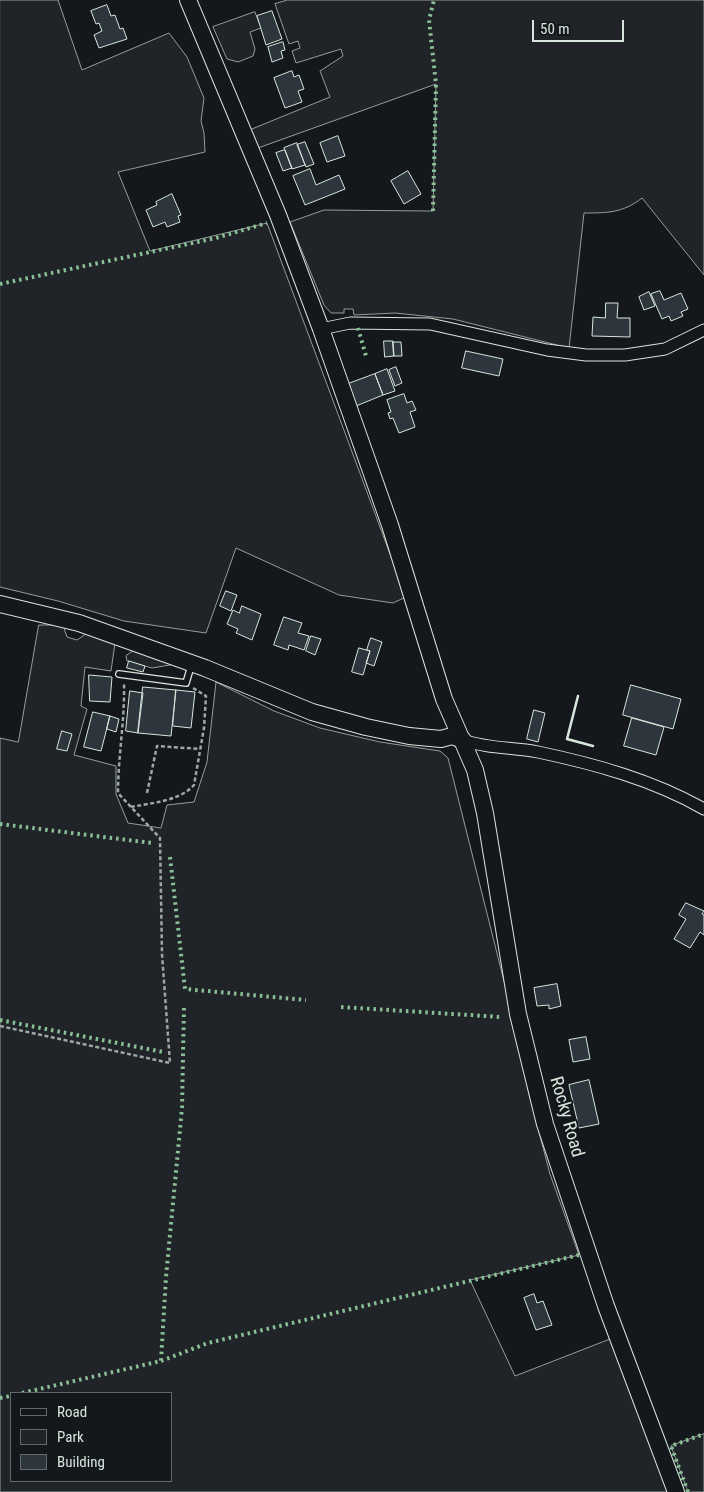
<!DOCTYPE html>
<html>
<head>
<meta charset="utf-8">
<style>
  body { margin:0 }
  #map { position:relative; width:704px; height:1492px; overflow:hidden; background:#14181c; font-family:"Roboto Condensed",sans-serif }
  canvas { display:block }
  .legend { position:absolute; left:10px; top:1392px; width:162px; height:90px; box-sizing:border-box; background:#14181c; border:1px solid #626a69; margin:0; padding:6px 9px; list-style:none; font-size:15px; color:#d8e6dc }
  .legend li { display:flex; align-items:center; gap:10px; height:25px }
  .legend b { width:25px; border:1px solid #626a69 }
  .scale { position:absolute; left:532px; top:20px; width:92px; height:22px; box-sizing:border-box; border:2px solid #d8e6dc; border-top:0; padding-left:6px; font-size:15px; line-height:18px; white-space:nowrap; color:#d8e6dc; -webkit-text-stroke:4px #14181c; paint-order:stroke }
</style>
</head>
<body>
<div id="map">
<canvas width="704" height="1492"></canvas>
<ul class="legend">
<li><b style="height:6px;background:#14181c"></b>Road</li>
<li><b style="height:14px;background:#202428"></b>Park</li>
<li><b style="height:14px;background:#2c363c"></b>Building</li>
</ul>
<div class="scale">50 m</div>
</div>
<script>
const ctx = document.querySelector('canvas').getContext('2d');
ctx.lineJoin = 'round';
function fill(path, color) { ctx.fillStyle = color; ctx.fill(path, 'evenodd'); }
function stroke(path, color, width, dash) { ctx.strokeStyle = color; ctx.lineWidth = width; ctx.lineCap = dash ? 'butt' : 'round'; ctx.setLineDash(dash || []); ctx.stroke(path); }
function drawText(font, color, halo, rows, align = 'center') {
  ctx.font = font + ' "Roboto Condensed",sans-serif'; ctx.lineWidth = 4; ctx.setLineDash([]); ctx.textBaseline = 'middle'; ctx.strokeStyle = halo; ctx.fillStyle = color; for (const [text, x, y, turn = 0] of rows) {
    ctx.save(); ctx.translate(x, y); ctx.rotate((+turn || 0) * Math.PI / 180); ctx.textAlign = isNaN(turn) ? turn : align; if (halo) ctx.strokeText(text, 0, 0); ctx.fillText(text, 0, 0); ctx.restore();
  }
}
const green = new Path2D(`
  M0,0H58L82,70L169,33L187,57L204,98L201,121L204,133L205,152L118,172L150,251L267,223L406,597L393,603L339,595L236,548L206,633L124,621L58,601L0,587Z
  M288,0H704V275L642,198C623,213 607,213 584,213L569,348L453,319L395,313L354,315L353,309H344V313H331L324,305L290,222L324,210L433,211L436,84L258,148L247,131L330,97L320,71L343,56L341,49L296,63L292,51L300,48L298,41L289,44L275,4Z
  M255,12L261,28L250,32L255,49L253,56L238,62L227,59L213,27Z
  M39,625H63L67,637L77,640L86,634L115,643L111,671L85,667L81,706L87,709L74,755L116,766V794L128,823L161,828L167,805L194,802L207,762L216,682L274,711L320,728L380,742L440,751L448,758L513,1017L529,1094L550,1174L579,1255L470,1280L515,1376L610,1339L668,1492H0V738L18,742ZM11,1393H171V1481H11Z
  M133,651L176,664L152,668L127,661L126,656Z
  M704,1434V1492H688L671,1446Z`);
const building = new Path2D(`
  M107,5L111,16L115,15L120,29L123,28L127,39L99,48L94,35L102,31L99,23L96,24L91,11Z
  M272,11L282,39L266,45L257,16Z
  M283,42L285,50L281,51L283,58L272,62L268,47Z
  M292,71L294,77L299,75L304,89L298,91L302,102L285,108L274,78Z
  M338,136L345,156L327,162L320,143Z
  M305,142L314,164L306,167L297,145Z
  M297,143L305,165L292,169L284,148Z
  M285,150L292,168L283,171L276,153Z
  M310,169L316,185L339,175L345,189L305,205L293,176Z
  M408,171L421,194L404,204L391,181Z
  M172,194L181,215L178,216L180,222L167,227L165,222L153,227L146,210L157,205L156,202Z
  M660,291L664,300L681,293L688,309L681,312L683,316L671,321L669,316L662,319L651,294Z
  M649,292L655,306L644,310L639,297Z
  M606,303H618L617,318H630V337L592,336L593,317L605,318Z
  M384,341H393L394,356L385,357Z
  M393,342H401L402,356H394Z
  M466,351L503,359L499,376L462,368Z
  M396,367L402,383L395,386L389,370Z
  M387,369L395,391L383,395L375,374Z
  M375,374L383,395L356,406L348,384Z
  M404,394L407,403L412,401L416,410L410,412L415,427L399,433L393,418L390,419L388,413L391,412L387,400Z
  M226,591L237,595L231,611L220,606Z
  M242,606L261,614L252,640L236,633L238,629L227,624L233,610L239,613Z
  M284,617L302,623L298,633L309,636L304,650L289,645L288,650L274,645Z
  M311,636L321,639L315,655L306,651Z
  M371,638L382,642L374,666L366,663L370,651L367,650Z
  M359,648L370,651L363,675L352,672Z
  M129,661L145,666L143,672L127,668Z
  M89,675L112,677L110,702L90,701Z
  M631,685L681,699L673,729L623,715Z
  M143,687L176,690L171,736L138,733Z
  M176,690L195,692L191,728L173,726Z
  M130,691L143,693L138,733L126,731Z
  M534,710L545,713L538,742L527,739Z
  M93,712L110,716L101,751L84,747Z
  M110,716L119,719L116,732L107,729Z
  M632,718L664,727L656,755L624,746Z
  M62,731L72,734L67,751L57,749Z
  M686,903L704,911L702,914L704,915V935L700,932L690,948L674,939L686,919L679,915Z
  M557,984L561,1006L549,1009V1005L537,1006L534,988Z
  M586,1037L590,1059L573,1062L569,1040Z
  M589,1080L599,1124L579,1128L569,1085Z
  M534,1294L537,1303L543,1301L552,1325L536,1330L524,1298Z`);
const path = new Path2D(`
  M147,793L157,746L200,749
  M131,807C151,803 180,801 194,785L204,728L206,696L193,688
  M0,1026L170,1063L162,954L160,838L118,793C118,756 125,720 124,683`);
const lane = new Path2D(`
  M119,674L186,683L191,666`);
const street = new Path2D(`
  M321,329L350,323L430,324L547,350L586,355H625L665,349L704,330
  M463,740C488,749 513,747 538,752C595,764 653,780 704,809`);
const secondary = new Path2D(`
  M188,0L278,215L321,329L390,525L444,699L475,770L485,813L518,1014L545,1124L606,1306L676,1492
  M0,604L79,623L205,668L312,712L366,727L409,736L441,739L452,736L463,740`);
const hedge = new Path2D(`
  M433,211L436,84L429,20L434,0
  M0,284L216,238L267,223
  M358,328L366,356
  M0,824L152,843
  M170,857L185,989L306,1000
  M341,1007L501,1017
  M0,1020L163,1052
  M161,1361L208,1343L579,1255
  M22,1393L161,1361L166,1277L182,1108L184,1006
  M0,1398L11,1396
  M688,1492L671,1446L704,1434`);
const wall = new Path2D(`
  M578,696L567,739L593,746`);
const streetNames = [
  ["Rocky Road",566,1117,74]
];
fill(green, '#202428');
stroke(green, '#939e99', 1);
fill(building, '#2c363c');
stroke(building, '#d8e6dc', 1);
stroke(lane, '#d8e6dc', 8);
stroke(street, '#d8e6dc', 13);
stroke(secondary, '#d8e6dc', 18);
stroke(path, '#9da8a2', 2.5, [4, 2.5]);
stroke(lane, '#14181c', 5.5);
stroke(street, '#14181c', 11);
stroke(secondary, '#14181c', 16);
stroke(hedge, '#8ac095', 4, [2.5, 4]);
stroke(wall, '#d8e6dc', 2.5);
drawText('18px', '#d8e6dc', '#14181c', streetNames);
</script>
</body>
</html>
